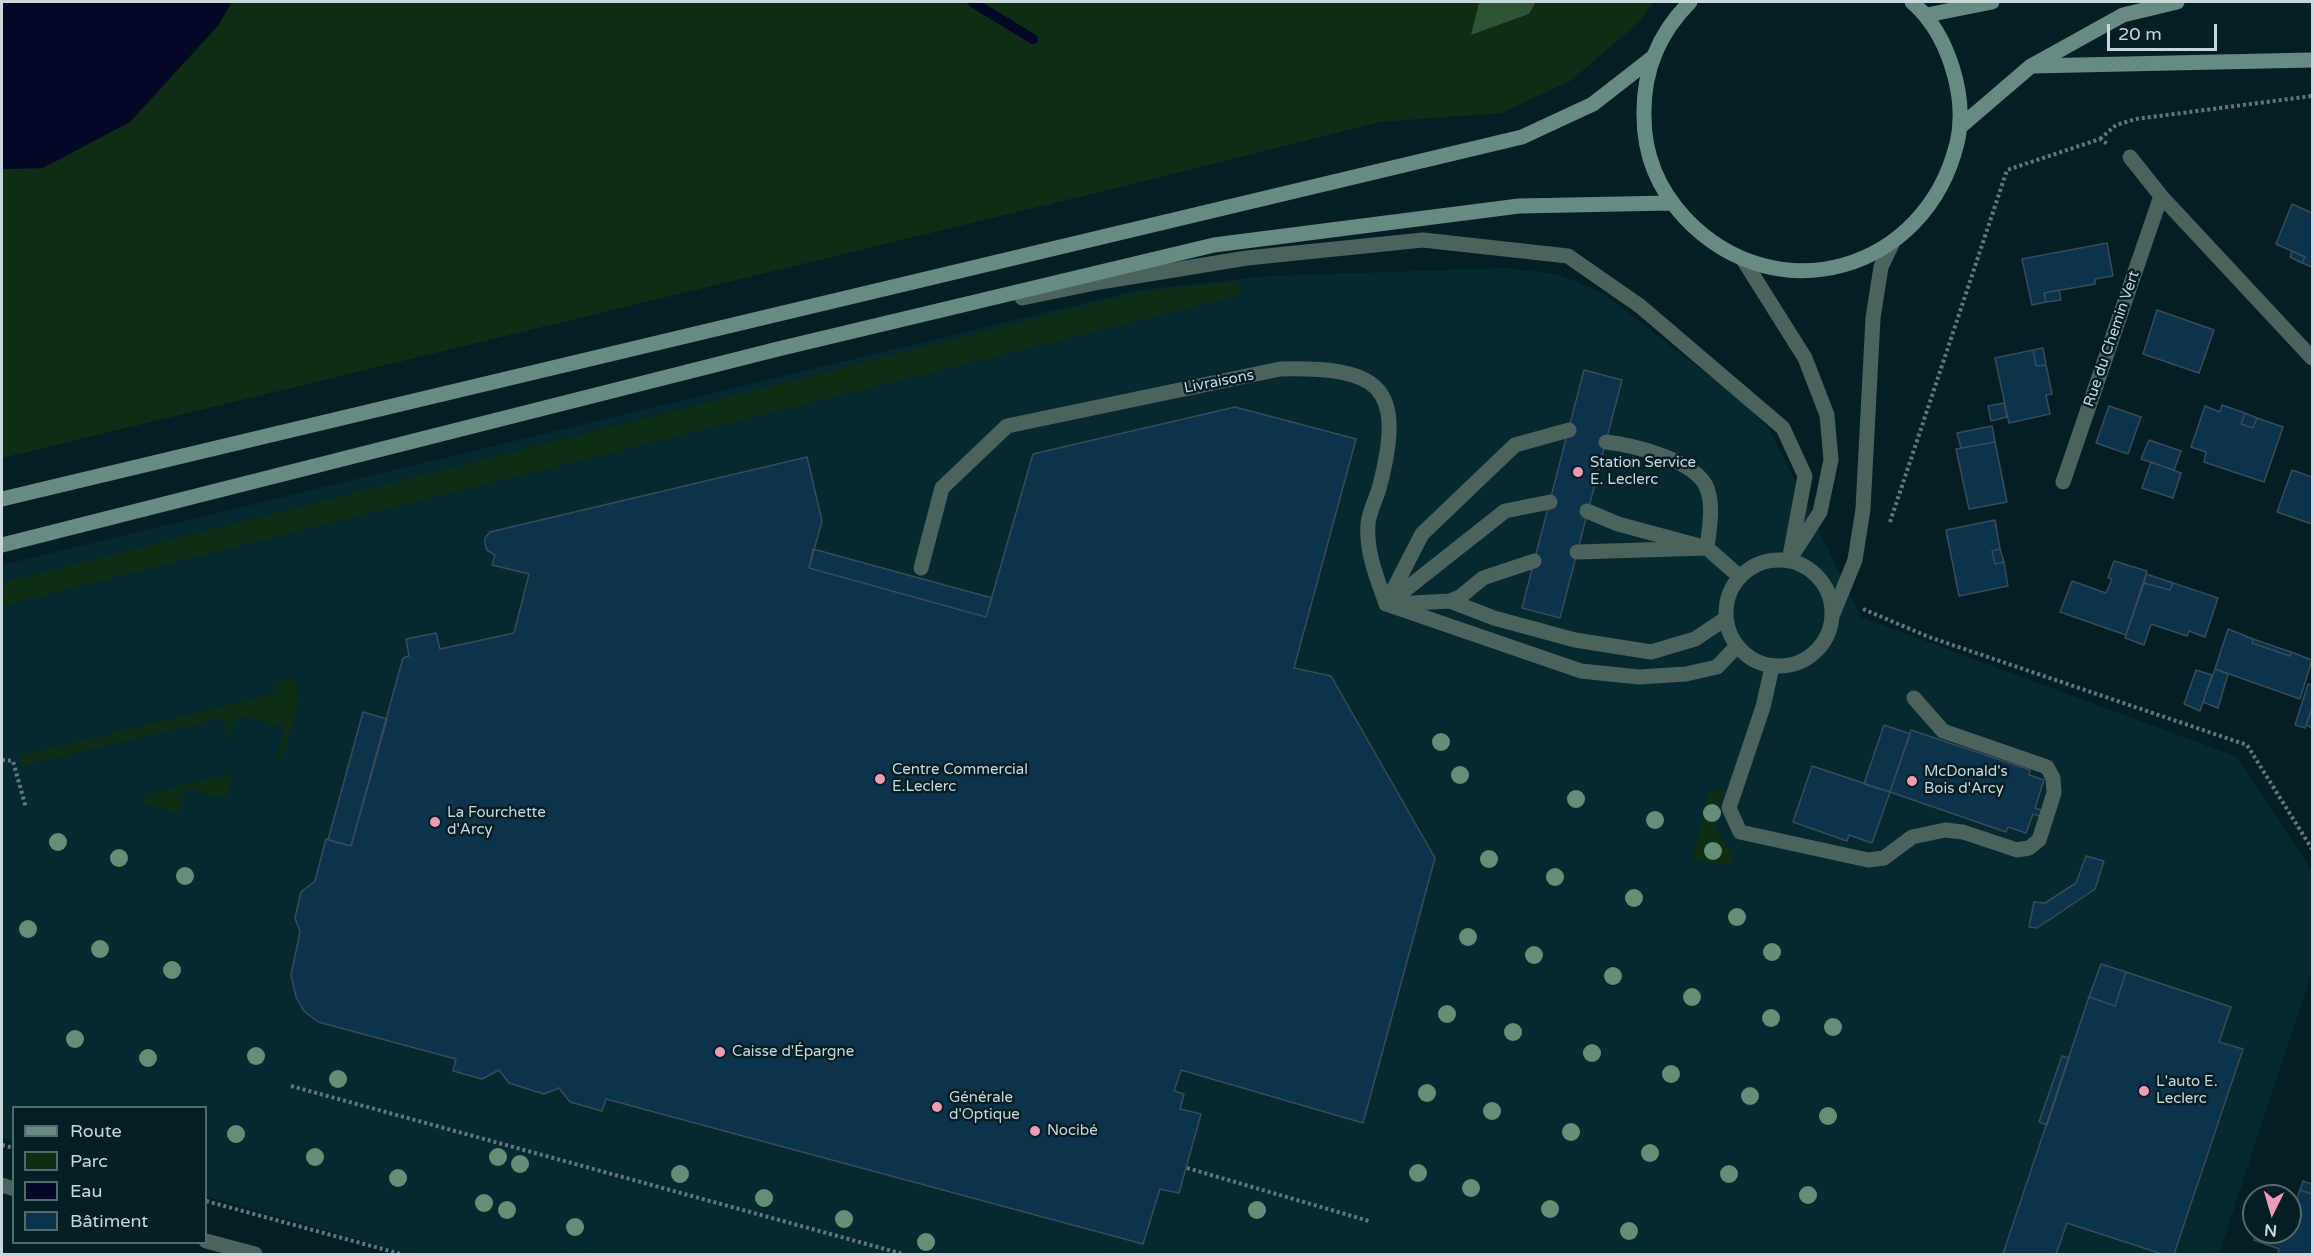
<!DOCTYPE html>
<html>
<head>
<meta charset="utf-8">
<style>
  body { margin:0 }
  #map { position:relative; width:2314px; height:1256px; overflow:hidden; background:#041f24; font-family:"Varela Round",sans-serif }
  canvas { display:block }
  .frame { position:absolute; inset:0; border:3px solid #c8d7da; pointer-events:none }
  .legend { position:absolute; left:12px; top:1106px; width:195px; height:138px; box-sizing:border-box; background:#041f24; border:2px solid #52696d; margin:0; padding:8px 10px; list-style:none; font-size:18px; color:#c8d7da }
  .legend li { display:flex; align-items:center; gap:12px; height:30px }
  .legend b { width:30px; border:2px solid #52696d }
  .north { position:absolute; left:2242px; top:1184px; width:60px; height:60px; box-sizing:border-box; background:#041f24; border:2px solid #52696d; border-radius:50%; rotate:185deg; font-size:16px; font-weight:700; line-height:24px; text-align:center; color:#c8d7da }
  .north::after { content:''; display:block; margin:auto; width:21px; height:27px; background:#f09ab5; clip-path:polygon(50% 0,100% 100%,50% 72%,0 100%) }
  .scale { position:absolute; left:2107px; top:24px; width:110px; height:27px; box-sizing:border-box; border:3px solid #c8d7da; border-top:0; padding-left:8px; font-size:18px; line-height:21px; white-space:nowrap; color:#c8d7da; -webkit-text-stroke:4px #041f24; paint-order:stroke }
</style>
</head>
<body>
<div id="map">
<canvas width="2314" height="1256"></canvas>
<div class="frame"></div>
<ul class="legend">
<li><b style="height:8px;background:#678b83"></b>Route</li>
<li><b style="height:16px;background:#0f2c16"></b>Parc</li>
<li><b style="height:16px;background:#040825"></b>Eau</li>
<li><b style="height:16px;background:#0b334b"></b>Bâtiment</li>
</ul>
<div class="north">N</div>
<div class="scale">20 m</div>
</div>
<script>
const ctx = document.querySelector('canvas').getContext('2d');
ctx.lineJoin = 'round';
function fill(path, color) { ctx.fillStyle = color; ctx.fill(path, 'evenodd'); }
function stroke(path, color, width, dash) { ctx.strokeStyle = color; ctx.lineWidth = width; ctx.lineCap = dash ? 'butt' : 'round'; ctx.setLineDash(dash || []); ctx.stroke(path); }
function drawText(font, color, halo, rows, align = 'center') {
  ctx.font = font + ' "Varela Round",sans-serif'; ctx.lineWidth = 5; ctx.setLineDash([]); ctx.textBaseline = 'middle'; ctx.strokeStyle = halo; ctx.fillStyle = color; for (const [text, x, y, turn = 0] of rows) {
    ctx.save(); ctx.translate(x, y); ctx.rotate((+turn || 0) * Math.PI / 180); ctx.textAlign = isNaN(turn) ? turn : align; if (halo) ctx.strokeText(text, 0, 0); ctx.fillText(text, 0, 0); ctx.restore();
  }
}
const built = new Path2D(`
  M1505,268L1557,274L1603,293L1744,403L1770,430L1861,617L2237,757L2312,871V971L2219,1254H409L206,1196V1108H14L13,1141L2,1138V565L1139,290L1270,276Z`);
const green = new Path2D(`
  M232,2H1479L1471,35L1529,14L1536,2H1654L1640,21L1572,80L1502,113L1379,122L1145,181L2,458V169L43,168L217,27Z
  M1240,281L1242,295L2,606V583L1139,292Z
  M297,678L298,705L283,758L277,757L285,728L237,715L229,744L223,718L22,766L19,756L277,693L275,682Z
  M233,773L226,799L186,789L179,814L144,803L145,795Z
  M1725,788L1716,816V827L1734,856L1731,863L1723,866L1693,858L1709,793Z`);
const forest = new Path2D(`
  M1479,2H1536L1529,14L1471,35Z`);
const water = new Path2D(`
  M2,2H232L217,27L130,122L43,168L2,169Z`);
const stream = new Path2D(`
  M972,2L1033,39`);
const building = new Path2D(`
  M2292,204L2312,213V267L2302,263L2305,257L2276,244Z
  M2107,243L2113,276L2095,279V284L2044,293L2046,302L2032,305L2022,259Z
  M2292,251L2305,257L2302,263L2290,257Z
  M2059,290L2061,300L2046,302L2044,293Z
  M2157,310L2214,330L2199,373L2143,354Z
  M2043,348L2046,365L2036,366L2033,350Z
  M2033,350L2036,366L2046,365L2052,394L2046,395L2050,414L2009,423L1995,358Z
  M1584,370L1622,380L1560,618L1522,608Z
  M2004,403L2007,417L1991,421L1988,406Z
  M2222,405L2245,413L2241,424L2253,428L2257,418L2283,427L2264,482L2204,462L2206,452L2191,447L2205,406L2220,412Z
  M2109,406L2141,417L2128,454L2096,443Z
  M1235,407L1356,439L1294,668L1331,676L1435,858L1363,1123L1181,1070L1174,1091L1184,1094L1180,1109L1201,1114L1179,1193L1160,1189L1143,1244L606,1099L602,1111L570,1102L559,1088L544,1094L509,1083L499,1070L482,1079L453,1071L456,1059L318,1022L304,1011L296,997L291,975L300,932L295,918L301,892L315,881L326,839L351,846L403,658L409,656L406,639L436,633L440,649L514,633L529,574L492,565L495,555L487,550L485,544V538L490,532L807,457L822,521L809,568L986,617L1033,454Z
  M2245,413L2257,418L2253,428L2241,424Z
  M1992,426L1995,442L1961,448L1957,433Z
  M2149,440L2181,451L2174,470L2141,459Z
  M1995,442L2007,502L1969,509L1956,449Z
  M2151,462L2181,473L2173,498L2142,488Z
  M2292,470L2312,477V524L2277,512Z
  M1995,520L2000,549L1992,551L1995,564L2004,562L2008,586L1959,596L1946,530Z
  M813,549L992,598L986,617L809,568Z
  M2000,549L2004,562L1995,564L1992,551Z
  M2114,561L2147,571L2126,635L2060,612L2072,581L2106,593L2112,579L2108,578Z
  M2146,574L2173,583L2170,590L2144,583Z
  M2144,583L2170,590L2173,583L2218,598L2205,637L2189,631L2187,636L2151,624L2144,645L2125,638Z
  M2228,629L2253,639L2252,643L2290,656L2291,652L2312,660L2300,699L2215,669Z
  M2253,639L2291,652L2290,656L2252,643Z
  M2215,669L2228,674L2218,708L2203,702Z
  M2196,670L2212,675L2200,711L2184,704Z
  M2308,684L2312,685V708L2305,728L2295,725Z
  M2312,708V728L2306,725Z
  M363,712L387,719L351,846L328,840Z
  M1884,725L1910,734L1890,792L1864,784Z
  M1911,730L2030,770L2029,775L2044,780L2035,808L2041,810L2040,816L2033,814L2026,833L2008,827L2006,832L1890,792Z
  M1812,766L1890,792L1872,843L1849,835L1847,841L1793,822Z
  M2086,856L2104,861L2095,889L2037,928L2029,927L2034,902L2045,903L2076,883Z
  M2101,964L2126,972L2115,1006L2089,997Z
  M2126,972L2231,1007L2219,1042L2243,1049L2174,1254H2162L2067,1223L2056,1254H2003L2089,997L2115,1006Z
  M2062,1056L2069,1058L2047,1125L2039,1122Z
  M2303,1181L2312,1184V1194L2300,1190Z
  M2300,1190L2312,1194V1254H2278L2279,1249L2254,1240L2257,1232H2290V1207L2293,1208Z`);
const path = new Path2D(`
  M2100,139L2116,125L2136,119L2312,96
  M1890,522L2007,170L2100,139L2109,145
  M1863,609L1929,637L2247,745L2312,849
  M2,760L13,761L26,808
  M291,1086L903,1254
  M2,1145L14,1148
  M1187,1168L1369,1221
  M206,1201L401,1254`);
const service = new Path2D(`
  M1744,261L1805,358L1827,415L1831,460L1820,512L1795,551
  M1022,298L1100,282L1247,258L1423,240L1568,256L1640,306L1783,428L1805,476L1789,561
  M1587,511L1618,524L1707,548C1709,529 1715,502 1705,484C1690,459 1633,445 1606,442
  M1577,552L1707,548L1740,577
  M1726 613a53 53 0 1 1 106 0a53 53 0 1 1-106 0Z
  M921,568L942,488L1007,426L1280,369C1378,367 1406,384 1380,485C1377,498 1369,511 1368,524C1366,553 1377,578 1386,604
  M1391,601L1505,511L1550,502
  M1450,601L1494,618L1575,640L1651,652L1695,639L1725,619
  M1386,604L1581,671L1639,677L1686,674L1717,667L1737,646
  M1386,604L1422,534L1515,445L1569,430
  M1395,604L1450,601L1460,597L1483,578L1534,561
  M1833,614L1855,560L1863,509L1873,318L1881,267L1892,244
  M1772,667L1763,707L1729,808L1740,832L1868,860L1884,858L1912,837L1945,830L1963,832L2017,850L2029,848L2039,840L2054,793L2053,778L2047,767L1943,731L1914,698`);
const minor = new Path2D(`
  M2130,157L2161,196L2312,358
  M2063,482L2161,196`);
const tertiary = new Path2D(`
  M2,1185L14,1189
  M206,1241L255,1254`);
const secondary = new Path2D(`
  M1690,2C1659,33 1643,72 1644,116C1644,155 1659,190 1685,218C1777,315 1926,271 1957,143C1968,97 1948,33 1912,2
  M1927,15L1992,2
  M2031,66L2312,60
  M1961,126L2031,66L2123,15L2177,2
  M2,499L1522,137L1593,104L1652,58
  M2,545L778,349L1214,245L1519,206L1671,203`);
const trees = [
  [1441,742],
  [1460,775],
  [1576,799],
  [1712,813],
  [1655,820],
  [58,842],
  [1713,851],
  [119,858],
  [1489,859],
  [185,876],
  [1555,877],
  [1634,898],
  [1737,917],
  [28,929],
  [1468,937],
  [100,949],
  [1772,952],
  [1534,955],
  [172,970],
  [1613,976],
  [1692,997],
  [1447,1014],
  [1771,1018],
  [1833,1027],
  [1513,1032],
  [75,1039],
  [1592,1053],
  [256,1056],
  [148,1058],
  [1671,1074],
  [338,1079],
  [1427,1093],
  [1750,1096],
  [1492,1111],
  [1828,1116],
  [1571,1132],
  [236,1134],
  [1650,1153],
  [315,1157],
  [498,1157],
  [520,1164],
  [1418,1173],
  [680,1174],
  [1729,1174],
  [398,1178],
  [1471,1188],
  [1808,1195],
  [764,1198],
  [484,1203],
  [1550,1209],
  [507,1210],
  [1257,1210],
  [844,1219],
  [575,1227],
  [1629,1231],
  [926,1242]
];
const markers = [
  [1578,472,6,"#f09ab5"],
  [880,779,6,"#f09ab5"],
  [1912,781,6,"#f09ab5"],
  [435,822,6,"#f09ab5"],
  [720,1052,6,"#f09ab5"],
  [2144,1091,6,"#f09ab5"],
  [937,1107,6,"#f09ab5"],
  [1035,1131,6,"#f09ab5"]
];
const streetNames = [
  ["Rue du Chemin Vert",2112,339,-71],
  ["Livraisons",1219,382,-11]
];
const poiNames = [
  ["Station Service",1590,463],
  ["E. Leclerc",1590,480],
  ["Centre Commercial",892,770],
  ["E.Leclerc",892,787],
  ["McDonald's",1924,772],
  ["Bois d'Arcy",1924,789],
  ["La Fourchette",447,813],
  ["d'Arcy",447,830],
  ["Caisse d'Épargne",732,1052],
  ["L'auto E.",2156,1082],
  ["Leclerc",2156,1099],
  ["Générale",949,1098],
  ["d'Optique",949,1115],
  ["Nocibé",1047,1131]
];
fill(built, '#042a2f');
fill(green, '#0f2c16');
fill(forest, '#305338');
fill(water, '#040825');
stroke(stream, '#040825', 10);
fill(building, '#0b334b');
stroke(building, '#384b59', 1.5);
stroke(path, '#62777b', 4, [3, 3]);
stroke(service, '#4c625d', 15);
stroke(minor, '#4c625d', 15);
stroke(tertiary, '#4c625d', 15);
stroke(secondary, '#678b83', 15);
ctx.fillStyle = '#628f76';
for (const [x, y] of trees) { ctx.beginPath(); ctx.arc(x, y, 9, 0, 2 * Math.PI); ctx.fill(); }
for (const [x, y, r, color] of markers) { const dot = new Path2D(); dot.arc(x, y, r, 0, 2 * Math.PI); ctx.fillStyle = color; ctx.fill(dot); stroke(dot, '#041f24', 2); }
drawText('15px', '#c8d7da', '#041f24', streetNames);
drawText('15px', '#c8d7da', '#041f24', poiNames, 'left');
</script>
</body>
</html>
